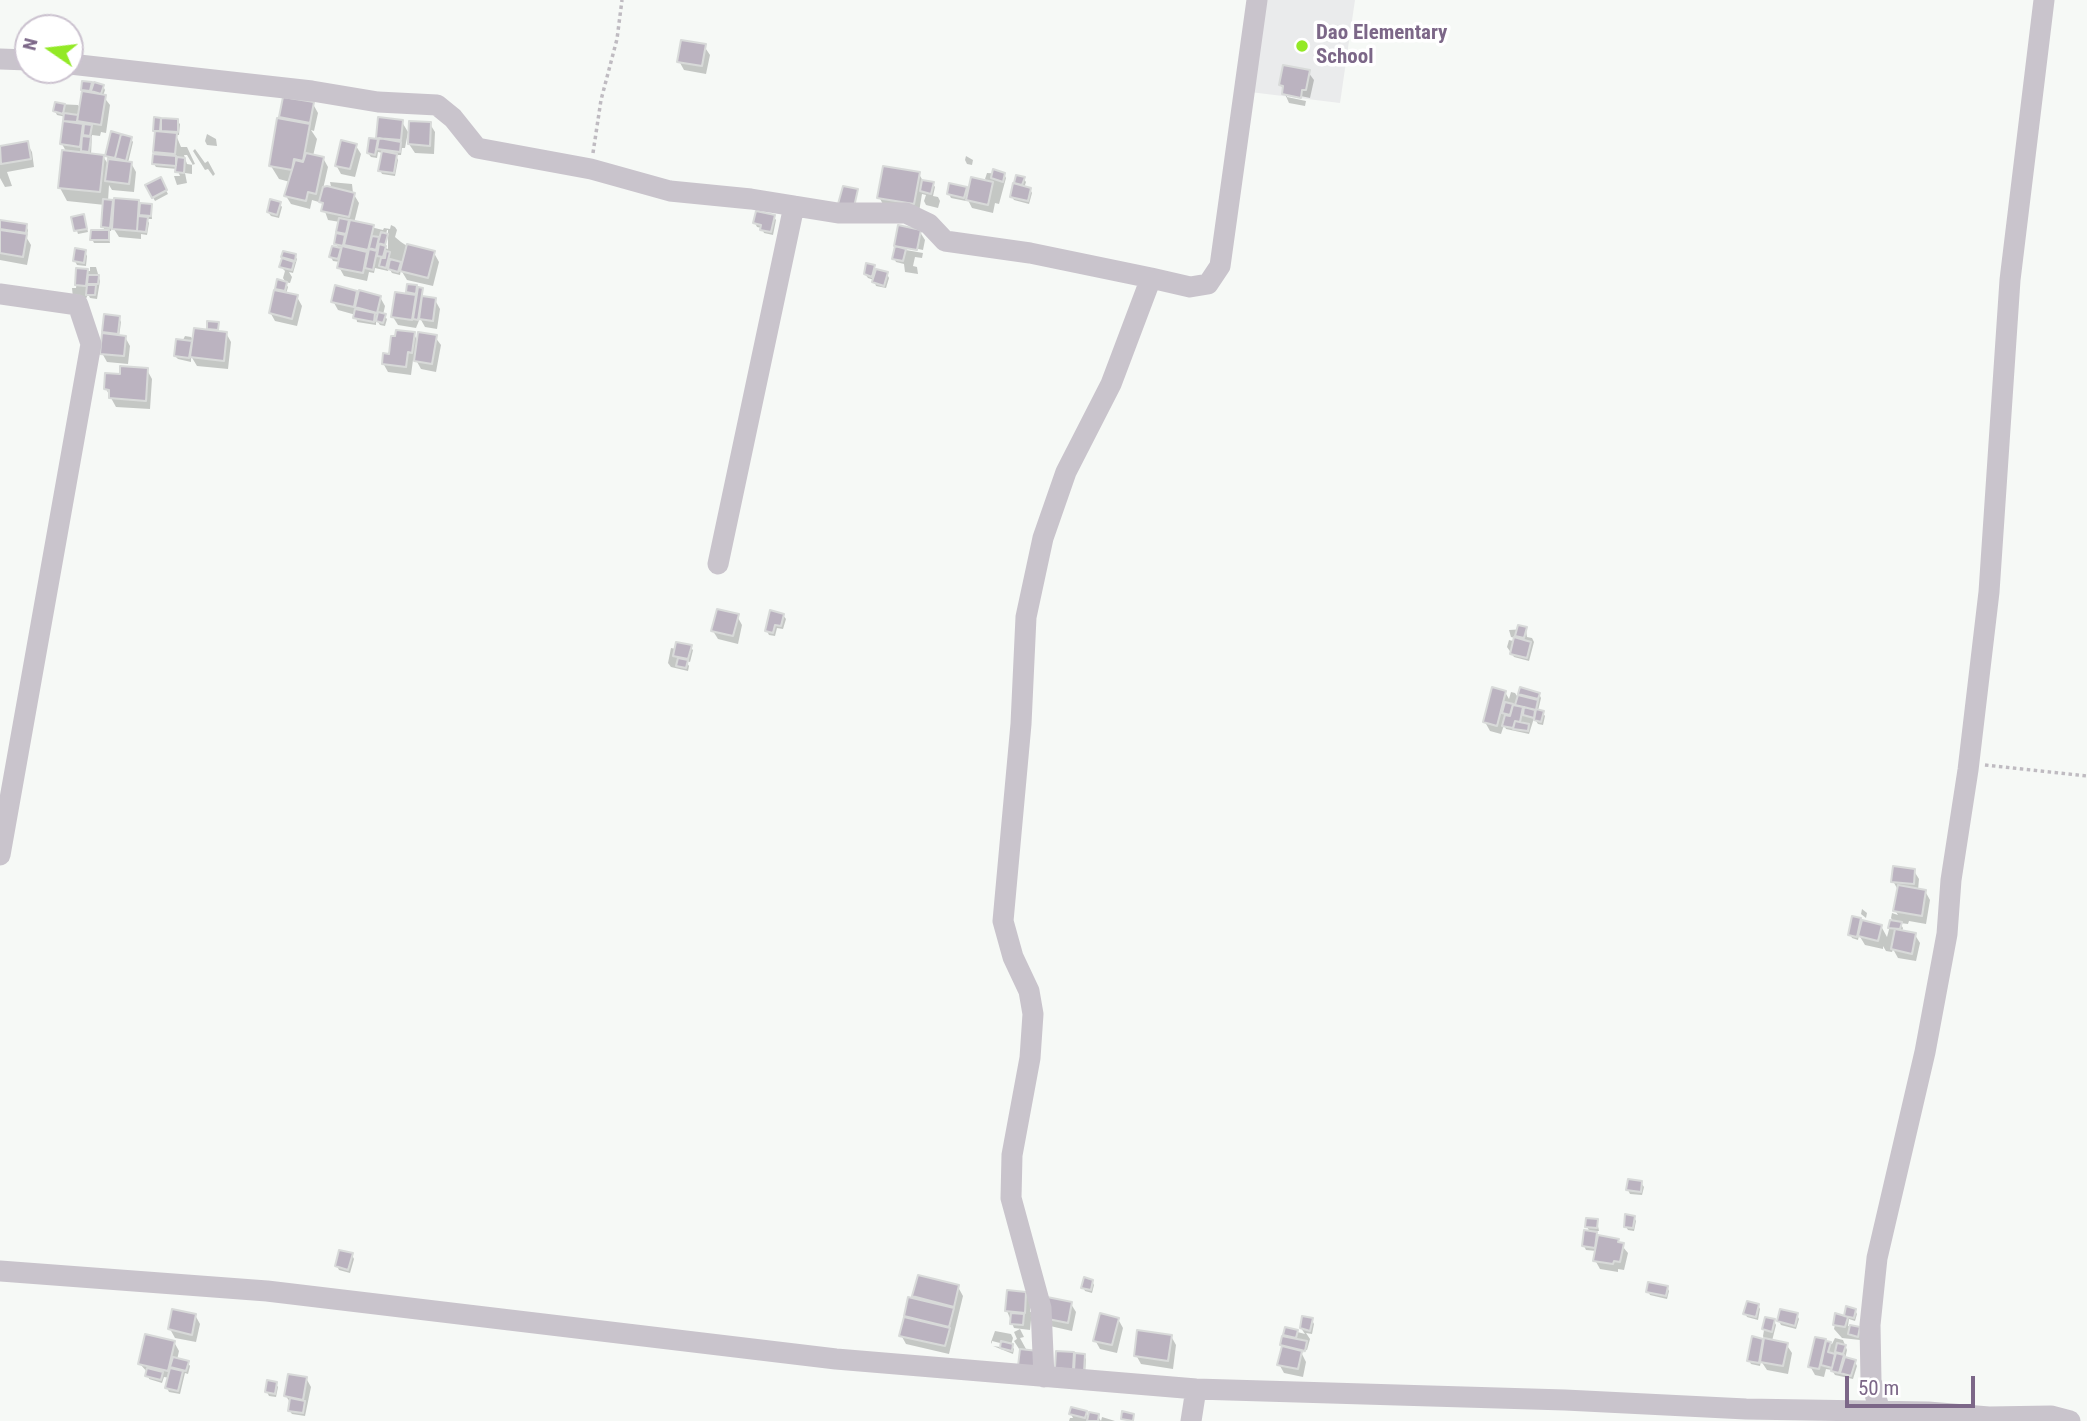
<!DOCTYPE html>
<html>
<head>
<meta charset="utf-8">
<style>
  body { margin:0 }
  #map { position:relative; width:2087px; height:1421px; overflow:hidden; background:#f6f9f6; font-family:"Roboto Condensed",sans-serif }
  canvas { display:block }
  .north { position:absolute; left:14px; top:14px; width:70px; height:70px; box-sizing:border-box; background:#fff; border:2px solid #cbc2cf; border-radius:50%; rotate:284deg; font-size:19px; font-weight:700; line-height:28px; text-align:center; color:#7c6788 }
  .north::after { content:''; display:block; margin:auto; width:24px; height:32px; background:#93e926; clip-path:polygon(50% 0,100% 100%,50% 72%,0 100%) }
  .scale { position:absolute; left:1845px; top:1376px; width:130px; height:32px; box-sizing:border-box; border:4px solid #7c6788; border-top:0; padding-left:9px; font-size:21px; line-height:24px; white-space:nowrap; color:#7c6788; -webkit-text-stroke:5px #fff; paint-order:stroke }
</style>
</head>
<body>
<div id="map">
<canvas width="2087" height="1421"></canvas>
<div class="north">N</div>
<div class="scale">50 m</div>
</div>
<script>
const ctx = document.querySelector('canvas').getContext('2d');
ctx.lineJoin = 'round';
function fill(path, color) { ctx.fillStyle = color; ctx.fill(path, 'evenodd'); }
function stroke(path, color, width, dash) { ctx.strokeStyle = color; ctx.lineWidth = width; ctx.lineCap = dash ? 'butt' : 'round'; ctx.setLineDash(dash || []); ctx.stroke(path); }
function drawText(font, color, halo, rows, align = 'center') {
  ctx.font = font + ' "Roboto Condensed",sans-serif'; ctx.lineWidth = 7; ctx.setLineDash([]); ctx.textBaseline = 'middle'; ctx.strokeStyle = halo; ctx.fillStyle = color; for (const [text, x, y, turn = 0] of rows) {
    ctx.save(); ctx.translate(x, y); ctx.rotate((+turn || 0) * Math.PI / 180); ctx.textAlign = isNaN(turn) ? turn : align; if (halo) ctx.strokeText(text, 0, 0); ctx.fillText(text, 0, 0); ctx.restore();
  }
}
const built = new Path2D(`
  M1262,0H1355L1340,103L1250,92Z`);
const shadow = new Path2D(`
  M704,46L710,55L706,74L684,70L679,61Z
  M1308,72L1314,80L1310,98L1287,93V97L1306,101L1305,106L1289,103L1281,85Z
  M91,84L94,89L103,86L105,90L103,96L110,105L106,133L101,132L100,136L92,135L91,155L103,156L109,166L107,156L131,139L133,142L128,163H131L136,172L134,192L112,190L109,185L108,201H111L115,208L138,202L139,205L151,206L152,219H147L149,223L147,235L141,234V239L119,237L112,226L111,231H108L110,243H94L92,239L106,232L103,227L105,205L67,201L60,188L67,153L62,144L67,124L66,117L57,115L55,111L57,104L78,105L81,110L83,90Z
  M313,104L318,113L314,131L311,130L317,139L313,156L323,158L328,167L323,189L332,191L330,182L352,184L353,193L359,203L354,223L383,230L384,228L390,229L391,225L395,227L397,230L395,237L401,242L407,246L434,253L439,262L433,286L407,280L401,270L400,275L392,273L389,268L388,271L375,268L374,273L369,272L367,281L344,276L339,267L340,262L333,261L331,257L339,249L336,244L340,222L328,220L322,203L312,200L310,209L291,204L286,196L290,182L279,179L271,166L283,121L281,116ZM387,230H388V249L383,247ZM376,241L381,243L379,253L374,252Z
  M156,119L177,121L180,124L179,135H176L181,147H187L195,164L192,165V174L185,173L187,183L177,185L174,176H180L177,169L156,167L154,164L157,156L155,152ZM184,155H187L193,165L187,164Z
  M402,122L408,132L405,148H402L401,155H396L398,160L395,176L382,174L380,170L383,153L378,152L377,158L371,157L368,153L370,140L379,141L377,137Z
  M430,124L435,132L434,154L415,153L409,144Z
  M207,134L216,139L217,146L207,145L205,141Z
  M27,143L32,152L34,167L7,172L12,186L5,187L0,178V146L1,147Z
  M356,146L361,154L355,177L341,174L336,165Z
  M195,149L205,163L208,161L215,174L213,176L208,169L205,170L193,151Z
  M966,156L973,160L972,165L967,164L965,160Z
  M987,173L1004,174L1006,178L999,204L995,203L993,213L972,208L967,198L966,201L951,198L949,194L966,189L969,194L988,183L985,179Z
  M919,174L923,181L933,184L935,187L933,196L938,197L940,201L938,208L926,205L924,201L926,195L922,194L919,212L884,206L879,197Z
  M1017,177L1023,178L1026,182L1024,188L1030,189L1032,193L1029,204L1014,200L1012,197Z
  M160,179L168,194L155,201L147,186Z
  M279,203L282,207L279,218L271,216L268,212Z
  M84,216L88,232L78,234L73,218Z
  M774,217L776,220L773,235L764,233L762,228L757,227L755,223Z
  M0,222L26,226L28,230L27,236L25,235L31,245L27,265L0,260Z
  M900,227L920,232L925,240L923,250L900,245V249L923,253L922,258L915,257L913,266L917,267L918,274L905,272L904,264L896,262L894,258Z
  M85,252L87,256L86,266L77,265L75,261Z
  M284,253L295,256L297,259L293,273L289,272L292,277L290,283L285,282L288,287L286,294L297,297L302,306L297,326L275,321L270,312L279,293L277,289L286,283L283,278L285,271L281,267Z
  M874,266L876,271L887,274L889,278L886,288L876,286L874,280L868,278L865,274Z
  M90,267H96L100,281L97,299L90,298L88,294L86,299L73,298L72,288H76L78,270L90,271Z
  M409,286L422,289L423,298L435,300L440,309L437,329L425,327L420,318L416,328L398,325L393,317L410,296Z
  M356,292L359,297H380L385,306L383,315L387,319L385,326L380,325L376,319V325L357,322L356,315L338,310L333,301Z
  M119,318L121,322L119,337H125L130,346L128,364L107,362L102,353L106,335L103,331Z
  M217,324L219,333H226L231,342L228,369L197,366L191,356V362L178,359L175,356L185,336L191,337L194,341L210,332L208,329Z
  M414,334L418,342L435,337L441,345L436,372L421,369L416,360H413L411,375L388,372L383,363Z
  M147,370L152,379L150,409L116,407L106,389L121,376Z
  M783,615L786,619L783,629L777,628L775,636L769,635L767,631Z
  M737,616L742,625L738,644L718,639L713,631Z
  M1526,629L1527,637L1532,638L1534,642L1529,661L1514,657L1507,647L1509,640L1517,642L1518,639L1511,637L1509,630Z
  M690,647L693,650L690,662L686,661L689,666L688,671L671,667L668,663L671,648L676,649Z
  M1521,689L1539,694L1541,698L1538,711L1542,712L1545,716L1543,725L1538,724L1534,718L1529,734L1506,729L1504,725L1501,734L1490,731L1485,722L1505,692L1509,699L1511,692L1515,693L1519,699Z
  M1914,871L1919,879L1918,890L1925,891L1930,900L1926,924L1909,921L1908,924L1900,923L1903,928L1902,932L1915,935L1920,943L1916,961L1898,958L1893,949L1892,952L1886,951L1883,946V949L1865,945L1859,935L1858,940L1852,938L1850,934L1860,919L1861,922L1881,926L1887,937L1891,922L1894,923L1891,918L1892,913L1898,915L1895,910L1898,890L1893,881Z
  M1862,909L1867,913L1866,918L1861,914Z
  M1641,1183L1644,1187L1642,1195L1630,1194L1628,1190Z
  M1634,1217L1636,1221L1634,1231L1628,1230L1626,1227Z
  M1597,1221L1599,1231H1595L1598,1237L1618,1241L1628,1253L1624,1270L1618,1269V1272L1600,1269L1595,1260L1597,1251L1586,1250L1584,1246L1590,1232L1587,1227Z
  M352,1255L354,1259L350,1273L339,1270L337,1266Z
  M919,1277L958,1287L963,1296L949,1354L906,1344L901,1335L910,1299L913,1300Z
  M1092,1281L1094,1285L1092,1293L1085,1291L1083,1287Z
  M1667,1287L1669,1291L1667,1299L1650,1295L1648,1291Z
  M1025,1293L1031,1301L1030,1312H1032L1034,1320H1031L1030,1330L1014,1328L1007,1311Z
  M1071,1304L1076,1312L1072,1331L1050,1326L1045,1318Z
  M1758,1305L1760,1309L1758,1320L1747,1317L1745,1313Z
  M1848,1309L1855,1310L1857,1314L1855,1321L1849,1319L1848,1326L1859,1328L1861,1332L1860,1340L1842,1338L1834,1329L1837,1316L1845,1318Z
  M195,1315L200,1324L196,1342L175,1338L170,1329Z
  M1797,1315L1799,1319L1796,1329L1781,1325L1779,1321Z
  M1118,1319L1123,1328L1117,1353L1100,1349L1095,1340Z
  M1766,1319L1774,1321L1776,1325L1772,1341L1786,1344L1792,1353L1788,1374L1767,1370L1761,1361L1760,1366L1751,1364L1749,1360L1753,1339L1765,1341L1763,1336Z
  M1312,1320L1314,1324L1312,1334L1306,1333L1310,1339L1307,1350L1282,1345L1286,1329L1305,1334L1301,1328Z
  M1020,1329L1024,1337L1020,1338L1026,1349L1021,1352L1014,1341L1017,1339L1014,1332Z
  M995,1331L1011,1334L1013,1338L1011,1345L1014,1349L1013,1354L993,1346L1007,1348L1008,1345L992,1341V1344L991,1342Z
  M1171,1336L1176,1345L1173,1369L1141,1364L1136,1355Z
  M1835,1338L1843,1340L1847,1350L1845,1359L1855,1362L1857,1366L1853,1379L1835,1375L1832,1370L1826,1369L1824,1377L1815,1375L1810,1366L1825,1341L1832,1344Z
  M174,1342L179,1351L177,1360L188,1363L190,1366L188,1374L185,1373L180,1394L169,1392L167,1388L170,1378L164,1377L162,1383L149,1379L148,1373L140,1364Z
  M1283,1348L1307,1353L1301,1352L1306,1362L1303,1377L1284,1373L1279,1364Z
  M1073,1354L1077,1360L1084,1356L1086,1359L1085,1375L1059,1371Z
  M306,1378L311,1387L305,1416L292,1414L289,1410L291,1404L286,1396Z
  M276,1384L278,1387L276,1397L269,1396L267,1392Z
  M1086,1412L1089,1418L1098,1416L1101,1421L1102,1417L1115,1421H1069L1070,1418H1073L1071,1414Z`);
const building = new Path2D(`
  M681,40L706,44L702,66L677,62Z
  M1283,65L1310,70L1306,90H1302L1301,98L1282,94L1283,86L1279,85Z
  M82,81L92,82L90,91L81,90Z
  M94,82L104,85L101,94L91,91Z
  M82,91L106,95L101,125L77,121Z
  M283,97L314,102L310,123L279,117Z
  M55,102L65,104L63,114L53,111Z
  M64,113L78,115L77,122L63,121Z
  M154,117L161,118L160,131H153Z
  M378,117L403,120L401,140L376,138Z
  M161,118L178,119V132L161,131Z
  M277,118L310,124L303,161L294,159L292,170L269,166Z
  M63,121L83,124L80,147L60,144Z
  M409,121L431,122L430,146L408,144Z
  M84,124L92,125L90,136L83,135Z
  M111,131L121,134L115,158L105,156Z
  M155,131L177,133L175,154L153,152Z
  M121,134L132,137L126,161L115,158Z
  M82,136L91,137L89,152L81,151Z
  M369,138L378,139L375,155L367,153Z
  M379,138L401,142L400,152L377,149Z
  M341,140L357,144L350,169L335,166Z
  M28,141L31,159L1,164L0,146Z
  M62,150L104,155L100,192L58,188Z
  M382,151L397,154L394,173L378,171Z
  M306,153L324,157L316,194L308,192L306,201L284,196L295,160L303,162Z
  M153,154L176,156V166L152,164Z
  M177,157L185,158L184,173L175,172Z
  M108,159L132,162L129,184L105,181Z
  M883,166L920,172L914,204L877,198Z
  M993,169L1005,173L1003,182L991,178Z
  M1016,175L1025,177L1022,185L1014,183Z
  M161,177L167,190L152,198L145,185Z
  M971,177L993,182L988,205L966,200Z
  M922,180L934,182L931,194L920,191Z
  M949,183L967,187L964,198L947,194Z
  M1013,183L1031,188L1028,201L1010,197Z
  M327,186L355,193L349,217L321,211L323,203L319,202L323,187Z
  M843,186L858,189L854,207L838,204Z
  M114,198L139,200L137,231L112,229Z
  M103,199L113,200L110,228L101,227Z
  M270,199L281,202L277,215L267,212Z
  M140,203L152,204L151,216L139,215Z
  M756,211L775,215L771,232L760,230L761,225L753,223Z
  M84,214L87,229L74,231L71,217Z
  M138,216L148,217L146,232L137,231Z
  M339,218L349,220L346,234L336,232Z
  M0,220L27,224L26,233L0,229Z
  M350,220L374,225L368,250L344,245Z
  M898,225L921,230L917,250L894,246Z
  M0,230L27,234L23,257L0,253Z
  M91,230H109V240H90Z
  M381,232L388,234L385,245L378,243Z
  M336,233L345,235L343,246L334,244Z
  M372,236L379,237L376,250L369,248Z
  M379,244L386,246L383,257L377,256Z
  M407,244L435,251L428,278L400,271Z
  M332,246L341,248L338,259L329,257Z
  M342,246L367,252L363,273L337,268Z
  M895,246L906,249L903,261L892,259Z
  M75,248L86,250L84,263L73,261Z
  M369,249L377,251L373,270L365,268Z
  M283,251L296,254L295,261L281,257Z
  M386,251L390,252L386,268L379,266L381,258H385Z
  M282,258L294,262L292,270L279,267Z
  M390,259L401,262L398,272L388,269Z
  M866,263L875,265L872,277L864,274Z
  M76,268L88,269L86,286L75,285Z
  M876,269L888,272L884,286L872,282Z
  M88,275H99L98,284H87Z
  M277,279L287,282L285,291L275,289Z
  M407,284L417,285L416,294L406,292Z
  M87,285H96L95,295H86Z
  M335,285L357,291L354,307L331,302Z
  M418,287L423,288L418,320L413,319Z
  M274,290L298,295L292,319L269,313Z
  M359,290L381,296L377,313L355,307Z
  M395,292L416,295L412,320L391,317Z
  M422,296L436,298L433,321L419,319Z
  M355,309L375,313L374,322L353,318Z
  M378,312L386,314L383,323L376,321Z
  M104,314L120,316L118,334L102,332Z
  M207,321L219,322L218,330L207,329Z
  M194,328L227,332L224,361L190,357Z
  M396,330L415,332L412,353L408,352L406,367L382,364L383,353L389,354L391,336H395Z
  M418,332L437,335L432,364L414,361Z
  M102,333L126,336L124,356L100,354Z
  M176,339L192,341L189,358L174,356Z
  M120,366L148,368L146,401L109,398V390L104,389L105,373L120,374Z
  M717,609L739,614L733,636L711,631Z
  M770,610L784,614L781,626L775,625L773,633L765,631Z
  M1518,625L1527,627L1524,638L1515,636Z
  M1514,637L1531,642L1527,658L1510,654Z
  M676,642L692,645L688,659L673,656Z
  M678,658L688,660L686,668L676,666Z
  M1492,687L1506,691L1497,726L1483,722Z
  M1520,687L1540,693L1538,699L1518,694Z
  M1518,695L1538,700L1536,710L1515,705Z
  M1505,702L1513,704L1510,715L1502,713Z
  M1513,705L1523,707L1520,722L1515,721L1513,728L1502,726L1505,715L1510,716Z
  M1524,707L1535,710L1534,718L1523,715Z
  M1536,709L1544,711L1541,722L1534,720Z
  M1515,721L1529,724L1528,731L1513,729Z
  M1893,866L1915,869L1914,884L1891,882Z
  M1898,885L1926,890L1922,916L1893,911Z
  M1852,916L1861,918L1857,937L1848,935Z
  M1862,920L1882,925L1878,941L1858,936Z
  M1890,920L1902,922L1900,929L1888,928Z
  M1895,929L1916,933L1912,954L1891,949Z
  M1628,1179L1642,1181L1641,1192L1626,1190Z
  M1625,1214L1635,1216L1633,1228L1624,1227Z
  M1586,1218L1598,1219L1597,1228L1585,1227Z
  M1584,1230L1597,1232L1595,1248L1582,1246Z
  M1598,1235L1619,1239L1618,1242L1624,1243L1620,1262L1614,1261L1613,1264L1593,1261Z
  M339,1250L353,1253L348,1270L335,1266Z
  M918,1275L959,1285L954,1307L912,1296Z
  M1084,1277L1093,1280L1091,1290L1081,1288Z
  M1648,1282L1668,1286L1666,1296L1646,1292Z
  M1007,1290L1026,1292L1025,1313L1005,1311Z
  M908,1297L954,1308L949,1327L904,1316Z
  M1047,1297L1072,1302L1068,1323L1043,1318Z
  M1747,1301L1759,1304L1756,1317L1743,1314Z
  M1846,1306L1856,1309L1854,1318L1844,1316Z
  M172,1309L196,1314L192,1335L168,1329Z
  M1780,1309L1798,1313L1795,1326L1777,1321Z
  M1011,1313L1024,1314L1023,1325L1010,1324Z
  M1100,1313L1119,1318L1112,1345L1093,1341Z
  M1835,1313L1848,1317L1845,1327L1833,1325Z
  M1302,1316L1313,1318L1310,1331L1300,1328Z
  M904,1317L950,1328L945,1346L899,1336Z
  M1765,1317L1775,1319L1772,1332L1762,1329Z
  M1850,1325L1860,1327L1858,1337L1848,1334Z
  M1285,1327L1298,1330L1296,1338L1283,1335Z
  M1137,1330L1172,1335L1168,1361L1134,1356Z
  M145,1334L175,1341L168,1371L138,1364Z
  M1282,1336L1307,1341L1305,1351L1280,1345Z
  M1752,1336L1763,1339L1759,1363L1747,1361Z
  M1815,1337L1826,1339L1819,1369L1808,1367Z
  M1764,1338L1788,1343L1783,1366L1760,1362Z
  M1001,1341L1013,1344L1012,1351L1000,1348Z
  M1826,1341L1831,1342L1828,1352L1835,1354L1832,1368L1821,1365Z
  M1837,1343L1846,1345L1843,1354L1835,1352Z
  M1282,1346L1302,1351L1298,1369L1277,1365Z
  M1020,1349L1038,1351L1037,1368L1018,1366Z
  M1056,1351L1074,1352L1073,1370L1055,1368Z
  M1075,1353L1085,1354L1084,1372L1074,1371Z
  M1836,1353L1844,1355L1839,1373L1831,1371Z
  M173,1357L189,1361L186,1371L170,1367Z
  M1845,1357L1856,1360L1851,1376L1840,1373Z
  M147,1368L163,1372L161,1380L145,1376Z
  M170,1368L183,1371L178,1391L165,1388Z
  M288,1374L307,1377L303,1400L284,1396Z
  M267,1380L277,1382L275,1394L265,1392Z
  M290,1398L305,1401L303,1413L288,1411Z
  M1071,1407L1087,1411L1085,1418L1069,1414Z
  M1122,1411L1134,1414L1133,1421L1121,1419Z
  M1089,1412L1099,1414L1098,1421H1087Z`);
const path = new Path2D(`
  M593,153L601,100L617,39L622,0
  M1985,765L2087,776`);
const street = new Path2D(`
  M0,59L28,60
  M70,64L312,91L378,102L437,105L453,118L477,148L591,169L670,191L751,199L838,213H906L929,224L945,241L1030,253L1151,278
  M0,294L78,305L91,344L0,855
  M718,564L794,206
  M0,1271L267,1291L836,1359L1196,1389L1565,1400L1746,1409L1928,1412L1989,1417L2051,1416L2070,1421
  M1044,1377L1041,1308L1011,1198L1012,1155L1030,1058L1033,1014L1029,991L1013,957L1003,921L1021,724L1026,617L1043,538L1066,472L1111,384L1151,278L1190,287L1208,284L1220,266L1257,0
  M1880,1411L1871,1381L1870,1325L1877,1258L1925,1052L1947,934L1951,880L1968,770L1989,592L2010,280L2044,0
  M1191,1421L1196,1389`);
const markers = [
  [1302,46,7,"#93e926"]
];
const poiNames = [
  ["Dao Elementary",1316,34],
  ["School",1316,58]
];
fill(built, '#eaebec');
fill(shadow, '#0003');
fill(building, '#bbb3c0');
stroke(building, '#d8dad9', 2);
stroke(path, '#bfbbc1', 3.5, [3.5, 3.5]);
stroke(street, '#c9c4cc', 21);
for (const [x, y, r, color] of markers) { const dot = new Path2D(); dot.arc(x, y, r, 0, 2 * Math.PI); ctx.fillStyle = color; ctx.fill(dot); stroke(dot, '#fff', 2.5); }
drawText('bold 21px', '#7c6788', '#fff', poiNames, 'left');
</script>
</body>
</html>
